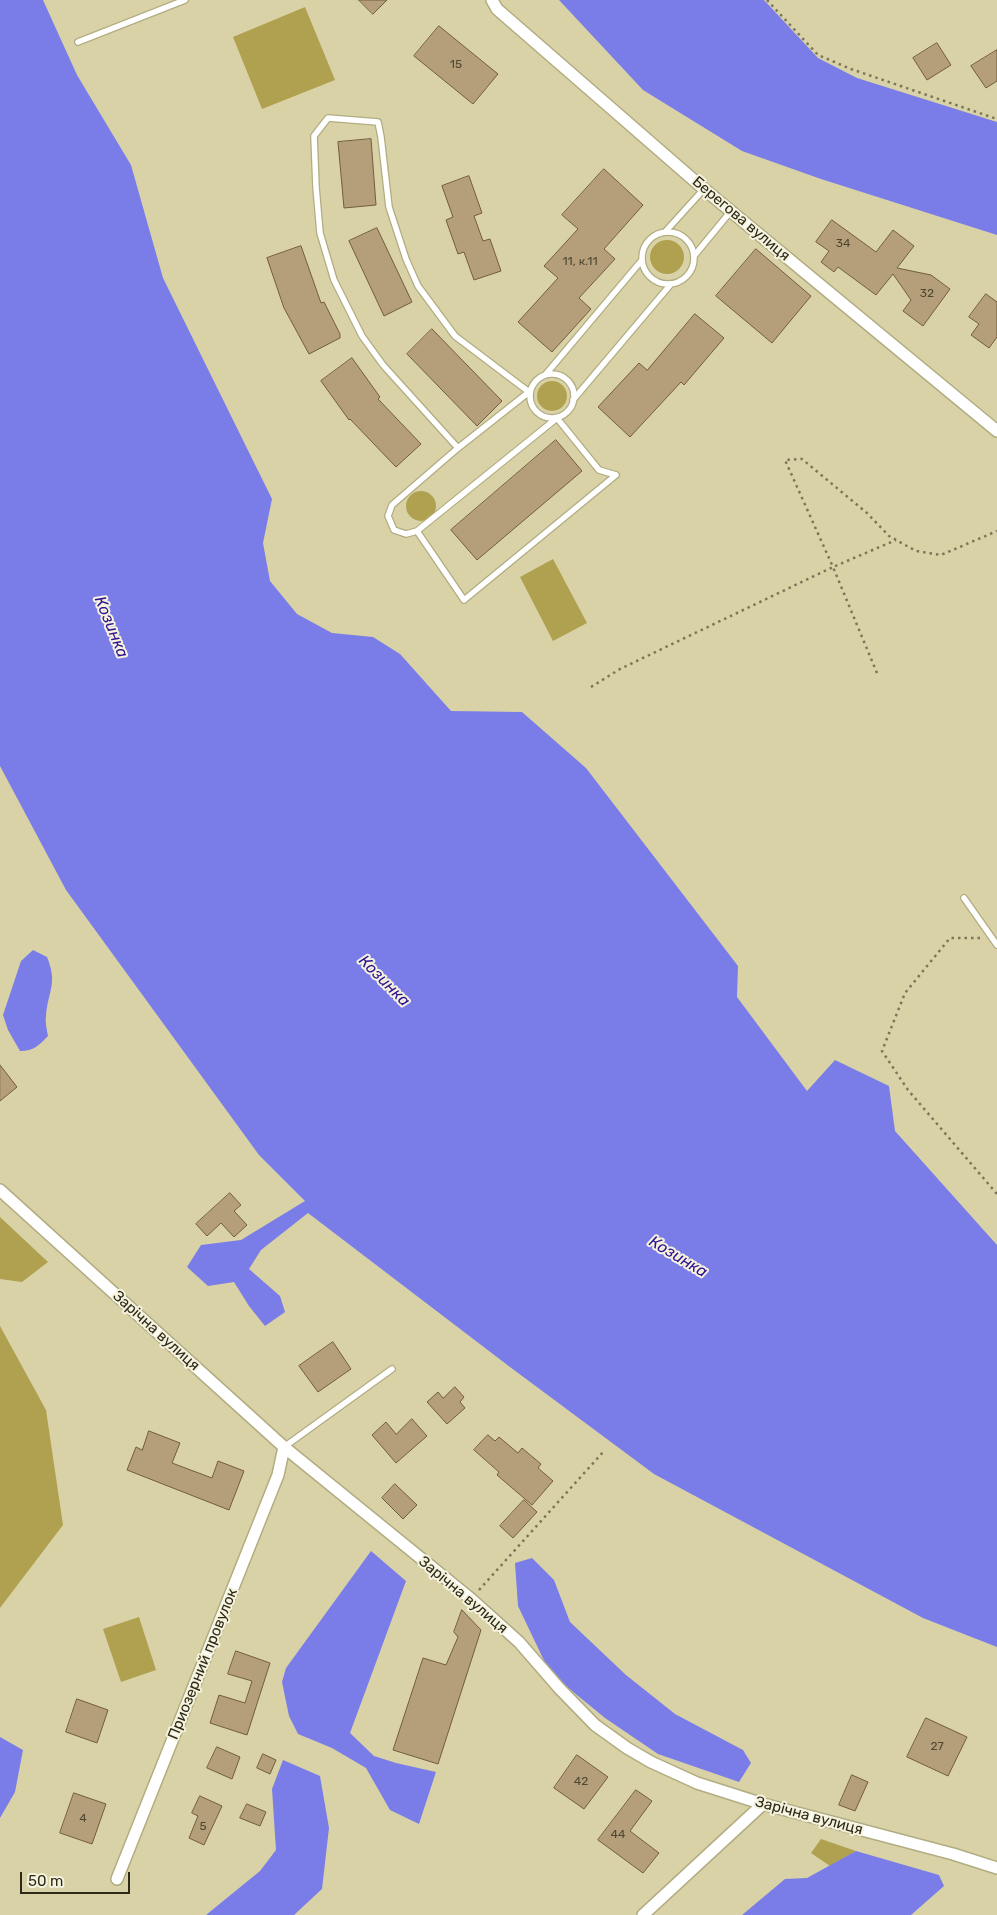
<!DOCTYPE html>
<html>
<head>
<meta charset="utf-8">
<style>
  body { margin:0 }
  #map { position:relative; width:997px; height:1915px; overflow:hidden; background:#d9d2a7; font-family:Rubik,sans-serif }
  canvas { display:block }
  .scale { position:absolute; left:20px; top:1872px; width:110px; height:22px; box-sizing:border-box; border:2px solid #2d2a19; border-top:0; padding-left:6px; font-size:15px; line-height:18px; white-space:nowrap; color:#2d2a19; -webkit-text-stroke:4px #f5f2dd; paint-order:stroke }
</style>
</head>
<body>
<div id="map">
<canvas width="997" height="1915"></canvas>
<div class="scale">50 m</div>
</div>
<script>
const ctx = document.querySelector('canvas').getContext('2d');
ctx.lineJoin = 'round';
function fill(path, color) { ctx.fillStyle = color; ctx.fill(path, 'evenodd'); }
function stroke(path, color, width, dash) { ctx.strokeStyle = color; ctx.lineWidth = width; ctx.lineCap = dash ? 'butt' : 'round'; ctx.setLineDash(dash || []); ctx.stroke(path); }
function drawText(font, color, halo, rows, align = 'center') {
  ctx.font = font + ' Rubik,sans-serif'; ctx.lineWidth = 4; ctx.setLineDash([]); ctx.textBaseline = 'middle'; ctx.strokeStyle = halo; ctx.fillStyle = color; for (const [text, x, y, turn = 0] of rows) {
    ctx.save(); ctx.translate(x, y); ctx.rotate((+turn || 0) * Math.PI / 180); ctx.textAlign = isNaN(turn) ? turn : align; if (halo) ctx.strokeText(text, 0, 0); ctx.fillText(text, 0, 0); ctx.restore();
  }
}
const green = new Path2D(`
  M305,7L335,80L262,109L233,37Z
  M650 257a17 17 0 1 1 34 0a17 17 0 1 1-34 0Z
  M537 396a15 15 0 1 1 30 0a15 15 0 1 1-30 0Z
  M406 506a15 15 0 1 1 30 0a15 15 0 1 1-30 0Z
  M553,559L587,623L553,641L520,577Z
  M0,1217L48,1262L22,1282L0,1279Z
  M0,1326L46,1410L63,1525L0,1608Z
  M139,1617L156,1670L121,1682L103,1629Z
  M821,1839L856,1851L830,1866L811,1853Z`);
const water = new Path2D(`
  M0,0H43L77,75L131,165L163,278L272,499L263,543L270,581L297,614L332,633L373,637L400,654L451,711L522,712L586,768L738,966L737,997L807,1091L835,1060L889,1086L895,1131L997,1245V1647L923,1618L654,1474L510,1367L308,1213L261,1250L249,1269L280,1296L285,1312L265,1326L249,1306L234,1282L208,1286L187,1267L201,1245L241,1240L305,1201L259,1155L66,890L0,766Z
  M559,0H764L818,58L857,78L997,122V235L821,179L742,151L643,90Z
  M33,950L47,957C58,984 48,991 46,1016C45,1023 47,1030 48,1036C39,1045 34,1051 20,1051L8,1030L3,1015L21,961Z
  M371,1551L406,1581L350,1733L374,1756L396,1763L436,1772L419,1824L390,1810L366,1768L332,1748L298,1734L289,1716L282,1682L286,1668Z
  M532,1558L554,1580L570,1622L626,1675L675,1714L743,1750L751,1763L739,1782L658,1754L605,1718L550,1673L518,1606L515,1563Z
  M0,1737L23,1750L15,1792L0,1818Z
  M283,1760L320,1776L329,1828L322,1889L294,1915H206L260,1871L276,1850L272,1789Z
  M856,1851L939,1875L944,1886L911,1915H742L785,1879L807,1878Z`);
const building = new Path2D(`
  M359,0H387L373,14Z
  M439,26L498,74L473,104L414,56Z
  M937,43L951,65L927,80L913,58Z
  M997,50V81L986,88L971,66Z
  M371,139L376,205L344,208L338,142Z
  M604,169L643,205L604,249L615,259L579,298L591,309L552,352L518,322L558,278L544,266L578,229L562,215Z
  M469,176L482,213L474,216L483,241L490,239L501,271L474,280L464,252L458,254L446,220L453,217L442,186Z
  M832,220L876,252L893,230L914,246L897,268L931,275L950,289L923,326L903,311L911,300L893,274L876,295L838,267L834,272L821,262L829,251L816,242Z
  M377,228L412,302L384,316L349,241Z
  M301,246L321,303L324,302L340,334V338L309,354L284,308L267,258Z
  M756,249L811,296L772,343L716,296Z
  M986,294L997,302V337L989,348L971,335L979,324L969,317Z
  M695,314L724,338L684,385L681,382L630,437L598,407L639,363L647,370Z
  M432,329L502,401L477,426L407,354Z
  M352,358L380,397L378,399L421,444L396,467L350,419L349,420L321,381Z
  M556,440L582,471L477,560L451,530Z
  M0,1065L17,1087L0,1101Z
  M230,1193L241,1205L234,1211L247,1225L234,1237L221,1223L207,1236L196,1224Z
  M333,1342L351,1369L318,1392L299,1366Z
  M455,1387L464,1397L460,1402L465,1408L447,1424L427,1402L438,1392L443,1398Z
  M412,1419L427,1436L396,1463L372,1435L386,1422L396,1434Z
  M149,1431L180,1443L172,1463L212,1478L218,1461L244,1471L229,1510L127,1470L136,1447L142,1450Z
  M488,1435L495,1441L499,1437L518,1453L522,1448L541,1464L538,1468L553,1481L532,1505L497,1475L499,1472L474,1450Z
  M395,1484L417,1505L403,1519L382,1498Z
  M524,1500L537,1512L513,1538L500,1526Z
  M462,1610L481,1630L438,1764L393,1750L423,1658L446,1665L458,1637L454,1632Z
  M236,1651L270,1663L247,1735L210,1723L219,1695L245,1703L252,1681L228,1674Z
  M77,1699L108,1710L97,1743L66,1732Z
  M926,1718L967,1737L948,1776L907,1757Z
  M217,1747L240,1757L232,1779L207,1768Z
  M263,1754L276,1760L270,1774L257,1768Z
  M577,1755L608,1777L584,1809L554,1788Z
  M852,1775L868,1782L855,1811L839,1805Z
  M636,1790L652,1801L630,1831L659,1853L643,1873L598,1840Z
  M74,1793L106,1804L92,1844L60,1833Z
  M200,1796L222,1806L204,1845L189,1838L198,1816L192,1813Z
  M247,1804L266,1812L260,1826L240,1818Z`);
const path = new Path2D(`
  M767,0L818,55L851,69L997,119
  M877,673L833,567L896,540
  M591,687L620,669L833,567L785,460L802,459L867,513L889,536L916,551L941,555L997,531
  M980,938H950L905,993L882,1051L908,1090L997,1194
  M479,1590L604,1451`);
const lane = new Path2D(`
  M78,42L185,0
  M665,232L704,189
  M642 258a26 26 0 1 1 52 0a26 26 0 1 1-52 0Z
  M694,256L731,211
  M546,374L642,260
  M530 396a22 22 0 1 1 44 0a22 22 0 1 1-44 0Z
  M573,400L671,284
  M458,448L529,392L455,336L418,286L406,259L389,207L381,137L378,122L328,118L314,136L316,187L320,233L334,280L362,336L383,365L458,448L392,505L388,516L394,530L406,534L417,531L557,418L599,470L616,475
  M417,531L464,600L616,475
  M964,898L997,945
  M284,1447L392,1369`);
const street = new Path2D(`
  M492,0L497,9L704,189L997,431
  M0,1190L284,1447L471,1599L519,1642L559,1688L595,1725L627,1748L651,1762L697,1783L763,1804L953,1854L997,1868
  M117,1879L278,1475L284,1447
  M643,1915L763,1804`);
const numberNames = [
  ["15",456,65],
  ["34",843,244],
  ["11, к.11",580,262],
  ["32",927,294],
  ["27",937,1747],
  ["42",581,1782],
  ["4",83,1819],
  ["5",203,1827],
  ["44",618,1835]
];
const streetNames = [
  ["Берегова вулиця",741,219,40],
  ["Зарічна вулиця",156,1331,42],
  ["Зарічна вулиця",463,1595,40],
  ["Приозерний провулок",203,1664,-68],
  ["Зарічна вулиця",809,1816,15]
];
const waterNames = [
  ["Козинка",111,627,68],
  ["Козинка",384,981,45],
  ["Козинка",678,1257,31]
];
fill(green, '#afa14f');
fill(water, '#7a7de7');
fill(building, '#b59f7a');
stroke(building, '#725d3b', 1);
stroke(lane, '#b2ac82', 8);
stroke(street, '#b2ac82', 14);
stroke(path, '#7b7659', 2.5, [2.5, 4]);
stroke(lane, '#fff', 5.5);
stroke(street, '#fff', 11);
drawText('12px', '#4f4731', null, numberNames);
drawText('15px', '#2d2a19', '#f5f2dd', streetNames);
drawText('italic 16px', '#2e1192', '#f5f2dd', waterNames);
</script>
</body>
</html>
